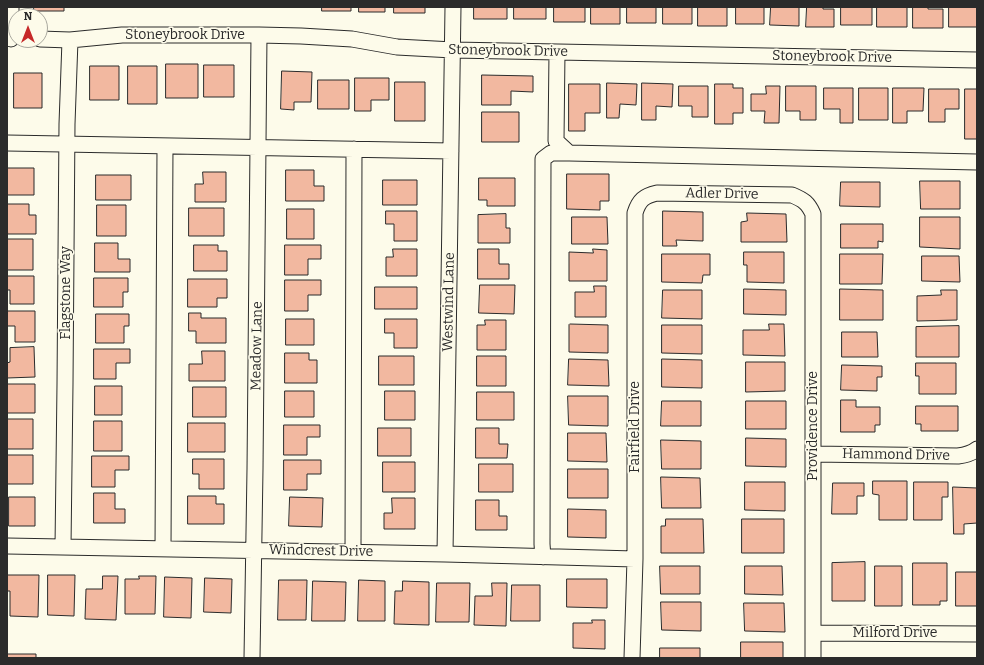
<!DOCTYPE html>
<html>
<head>
<meta charset="utf-8">
<style>
  body { margin:0 }
  #map { position:relative; width:984px; height:665px; overflow:hidden; background:#fdfbea; font-family:Bitter,serif }
  canvas { display:block }
  .frame { position:absolute; inset:0; border:8px solid #2b2b2b; pointer-events:none }
  .north { position:absolute; left:8px; top:8px; width:40px; height:40px; box-sizing:border-box; background:#fdfbea; border:1px solid #a9a89e; border-radius:50%; rotate:0deg; font-size:11px; font-weight:700; line-height:16px; text-align:center; color:#2b2b2b }
  .north::after { content:''; display:block; margin:auto; width:14px; height:18px; background:#c62828; clip-path:polygon(50% 0,100% 100%,50% 72%,0 100%) }
</style>
</head>
<body>
<div id="map">
<canvas width="984" height="665"></canvas>
<div class="frame"></div>
<div class="north">N</div>
</div>
<script>
const ctx = document.querySelector('canvas').getContext('2d');
ctx.lineJoin = 'round';
function fill(path, color) { ctx.fillStyle = color; ctx.fill(path, 'evenodd'); }
function stroke(path, color, width, dash) { ctx.strokeStyle = color; ctx.lineWidth = width; ctx.lineCap = dash ? 'butt' : 'round'; ctx.setLineDash(dash || []); ctx.stroke(path); }
function drawText(font, color, halo, rows, align = 'center') {
  ctx.font = font + ' Bitter,serif'; ctx.lineWidth = 3; ctx.setLineDash([]); ctx.textBaseline = 'middle'; ctx.strokeStyle = halo; ctx.fillStyle = color; for (const [text, x, y, turn = 0] of rows) {
    ctx.save(); ctx.translate(x, y); ctx.rotate((+turn || 0) * Math.PI / 180); ctx.textAlign = isNaN(turn) ? turn : align; if (halo) ctx.strokeText(text, 0, 0); ctx.fillText(text, 0, 0); ctx.restore();
  }
}
const building = new Path2D(`
  M34,7H64V11H34Z
  M322,7H351V11H322Z
  M359,7H385V12H359Z
  M394,7H425V13H394Z
  M474,7H507V19H474Z
  M514,7H546V19H514Z
  M554,7H585V22H554Z
  M591,7H620V24H591Z
  M627,7H656V23H627Z
  M663,7H692V24H663Z
  M698,7H727V26H698Z
  M736,7H764V24H736Z
  M771,7H799V26L770,25Z
  M807,7H823V9H834V27H806Z
  M841,7H872V25H841Z
  M877,7H907V27H877Z
  M913,7H928V9H943V28H913Z
  M949,7H977V27H949Z
  M166,64H198V98H166Z
  M204,65H234V97H204Z
  M90,66H119V100H90Z
  M128,66H157V104H128Z
  M282,71L312,72L311,102H294V110L281,109Z
  M14,73H42V108H14Z
  M482,75L533,76V92L511,91V105H482Z
  M355,78H389V100H371V111H355Z
  M318,80H349V109H318Z
  M395,82H425V121H395Z
  M607,83L637,84L636,105L620,104L619,118H607Z
  M642,83L673,84L672,107L656,106V120H642Z
  M569,84H600V113H585V131H569Z
  M715,84H733V88H743V113H733V124H715Z
  M679,86H708V117H692V106H679Z
  M766,86H780L779,123H764L765,111H751V94H766Z
  M786,86H816V120H800V111H786Z
  M824,88H853V123H840V109H824Z
  M859,88H888V120H859Z
  M893,88H924L923,111H907V123H893Z
  M929,89H959V109H945V122H929Z
  M965,89H977V139H965Z
  M482,112H519V142H482Z
  M7,168H34V195H7Z
  M286,170H314V186H324V201H286Z
  M203,172H226V202H195V184H203Z
  M567,174H609V201H600V210L567,209Z
  M96,175H131V200H96Z
  M479,178H515V206H487V200H479Z
  M383,180H417V205H383Z
  M920,181H960V209H921Z
  M841,182H880V207L840,206Z
  M7,204H29V215H36V234H8Z
  M97,205H126V236H97Z
  M189,208H224V236H189Z
  M287,209H314V239H287Z
  M386,211H417V241H394V224H386Z
  M663,211L703,212V241L676,240L677,246H663Z
  M747,213L786,214L787,242H741V222L747,221Z
  M506,214V228H510V243H478V215Z
  M572,217H607L608,244H572Z
  M920,217H960V249L920,247Z
  M841,224H883V242L878,241V248H841Z
  M7,239H33V270H7Z
  M95,243H118V259H130V272H95Z
  M194,245H218V251H227V271H194Z
  M285,245H321V259H308V275H285Z
  M393,249H417V276H386V257H393Z
  M478,249H499V264H509V279H478Z
  M593,249L607,250V281H569V252L593,253Z
  M744,252H784V283L747,282V265H744Z
  M662,254H710V275H703L702,283L662,282Z
  M840,254H883L882,284H840Z
  M922,256H959L960,282L922,281Z
  M7,276H34V304H10V290H7Z
  M94,278H128V292H123V307H94Z
  M188,279H227V298H217V307H188Z
  M285,280H321V295H308V311H285Z
  M480,285H515L514,314L479,313Z
  M594,286H606V317H575V292H594Z
  M375,287H417V309H375Z
  M744,289L786,290V315L744,314Z
  M840,289L883,290V320H840Z
  M663,290H702V319L662,318Z
  M941,290H957V320L917,321V296L941,295Z
  M7,311H35V342H15V326H7Z
  M189,313H201V318H226V343H196V331H189Z
  M96,314H129V326H124V343H96Z
  M286,319H314V345H286Z
  M385,319H417V348H394V333H385Z
  M485,320H506V350H477V325H485Z
  M570,324L608,325V353L569,352V325Z
  M769,324H784L785,356L743,355V330H769Z
  M662,325H702V354L662,353Z
  M959,326V357H916V327Z
  M842,332H877L878,357H842Z
  M34,347L35,377L7,378V363L10,362V348Z
  M94,349H130V363H116V379H94Z
  M202,351H225V381H189V364H202Z
  M285,353H309V360H317V383H285Z
  M379,356H414V385H379Z
  M477,356H506V386H477Z
  M569,359L608,360L609,386L568,385Z
  M662,359L702,360V388L662,387Z
  M746,362H785V391L746,392Z
  M916,363H956V394H919V376H916Z
  M842,365L882,366V377H877V391L841,390Z
  M7,384H35V413H7Z
  M95,386H122V415H95Z
  M193,387H226V417H193Z
  M285,391H314V417H285Z
  M385,391H415V420H385Z
  M477,392H514V420H477Z
  M568,396H608V426L569,425Z
  M841,400H856V407H880V425H875V432H841Z
  M662,401H701V426H661Z
  M746,401H786V429H746Z
  M916,406H958V431H921V424H916Z
  M7,419H33V449H7Z
  M94,421H122V451H94Z
  M188,423H225V452H188Z
  M284,425H320V437H307V455H284Z
  M378,428H411V456H378Z
  M476,428H499V444H508L507,458H476Z
  M568,433H606L607,462L568,461Z
  M746,438L786,439V467L746,466Z
  M661,440L701,441V469H662Z
  M7,455H33V484H7Z
  M92,456H129V470H115V487H92Z
  M193,459H224V489H199V474H193Z
  M284,460H321V474H307V490H284Z
  M383,462H415V492H383Z
  M479,464H513V492H479Z
  M568,469H608V498H568Z
  M661,477L700,478L701,508H662Z
  M873,481H907V520H879V495L873,494Z
  M745,482H785V511L745,510Z
  M914,482H948V497H942V520H914Z
  M833,483H864V496H857V514H832Z
  M953,487L977,488V523L964,524V534H954Z
  M94,493H115V509H125V523H94Z
  M188,496H216V504H224V524H188Z
  M9,497H35V526H9Z
  M290,497L323,498L322,527L289,526Z
  M392,498H415V529H384V513H392Z
  M476,500H499V516H507V530H476Z
  M568,509L606,510V538L568,537Z
  M666,519H703L704,553H661V526H665Z
  M742,519H784V553H742Z
  M865,562V601H832V563Z
  M913,563H947V601H940V605H913Z
  M660,566H700V594H661Z
  M745,566H782L783,595L745,594Z
  M875,566H902V606H875Z
  M956,572H977V606H956Z
  M7,575H39L38,617L10,616V591H7Z
  M48,575H75L74,616L48,615Z
  M103,576H118L116,620L85,619L86,589H102Z
  M139,576H156L155,614H125V579H139Z
  M165,577L192,578L191,618L164,617Z
  M205,578L232,579L231,613L204,612Z
  M567,579H607V608L567,607Z
  M279,580H307L306,620H278Z
  M359,580L385,581V621H358Z
  M313,581L346,582L345,621H312Z
  M403,581L429,582V625L394,624L395,591H402Z
  M437,583H470L469,622H436Z
  M492,583H507L506,626L474,625L475,596H492Z
  M512,585H540V621H511Z
  M661,602H701V631L662,630Z
  M744,603H784L785,632L745,631Z
  M592,620H605V649L573,648V623H592Z
  M741,642H783V658H741Z
  M660,648H700V658H660Z
  M7,654H36V658H7Z`);
const minor = new Path2D(`
  M11,39V7
  M40,39L70,40L122,35H259L301,36L352,39L397,47L453,50L977,60
  M557,52L556,141L569,153
  M7,143L451,151
  M813,454L958,456C965,455 971,454 977,449
  M7,546L445,554L635,559
  M63,547L65,384L67,124L70,40
  M163,549L165,146
  M353,552L354,149
  M445,554L453,7
  M543,557L542,544L543,159L551,153H569L977,162
  M813,633L977,634
  M252,658L255,469L259,35
  M632,658L635,559V213C639,200 644,196 657,193L792,195C804,200 808,203 813,214V658`);
const streetNames = [
  ["Stoneybrook Drive",185,35],
  ["Stoneybrook Drive",508,51,1],
  ["Stoneybrook Drive",832,57,1],
  ["Adler Drive",722,194,1],
  ["Flagstone Way",66,293,-90],
  ["Westwind Lane",449,302,-89],
  ["Meadow Lane",257,346,-89],
  ["Providence Drive",813,426,-90],
  ["Fairfield Drive",635,427,-90],
  ["Hammond Drive",896,455,1],
  ["Windcrest Drive",321,551,1],
  ["Milford Drive",895,633]
];
fill(building, '#f2b8a0');
stroke(building, '#2b2b2b', 1);
stroke(minor, '#2b2b2b', 17);
stroke(minor, '#fdfbea', 15);
drawText('14px', '#2b2b2b', '#fdfbea', streetNames);
</script>
</body>
</html>
